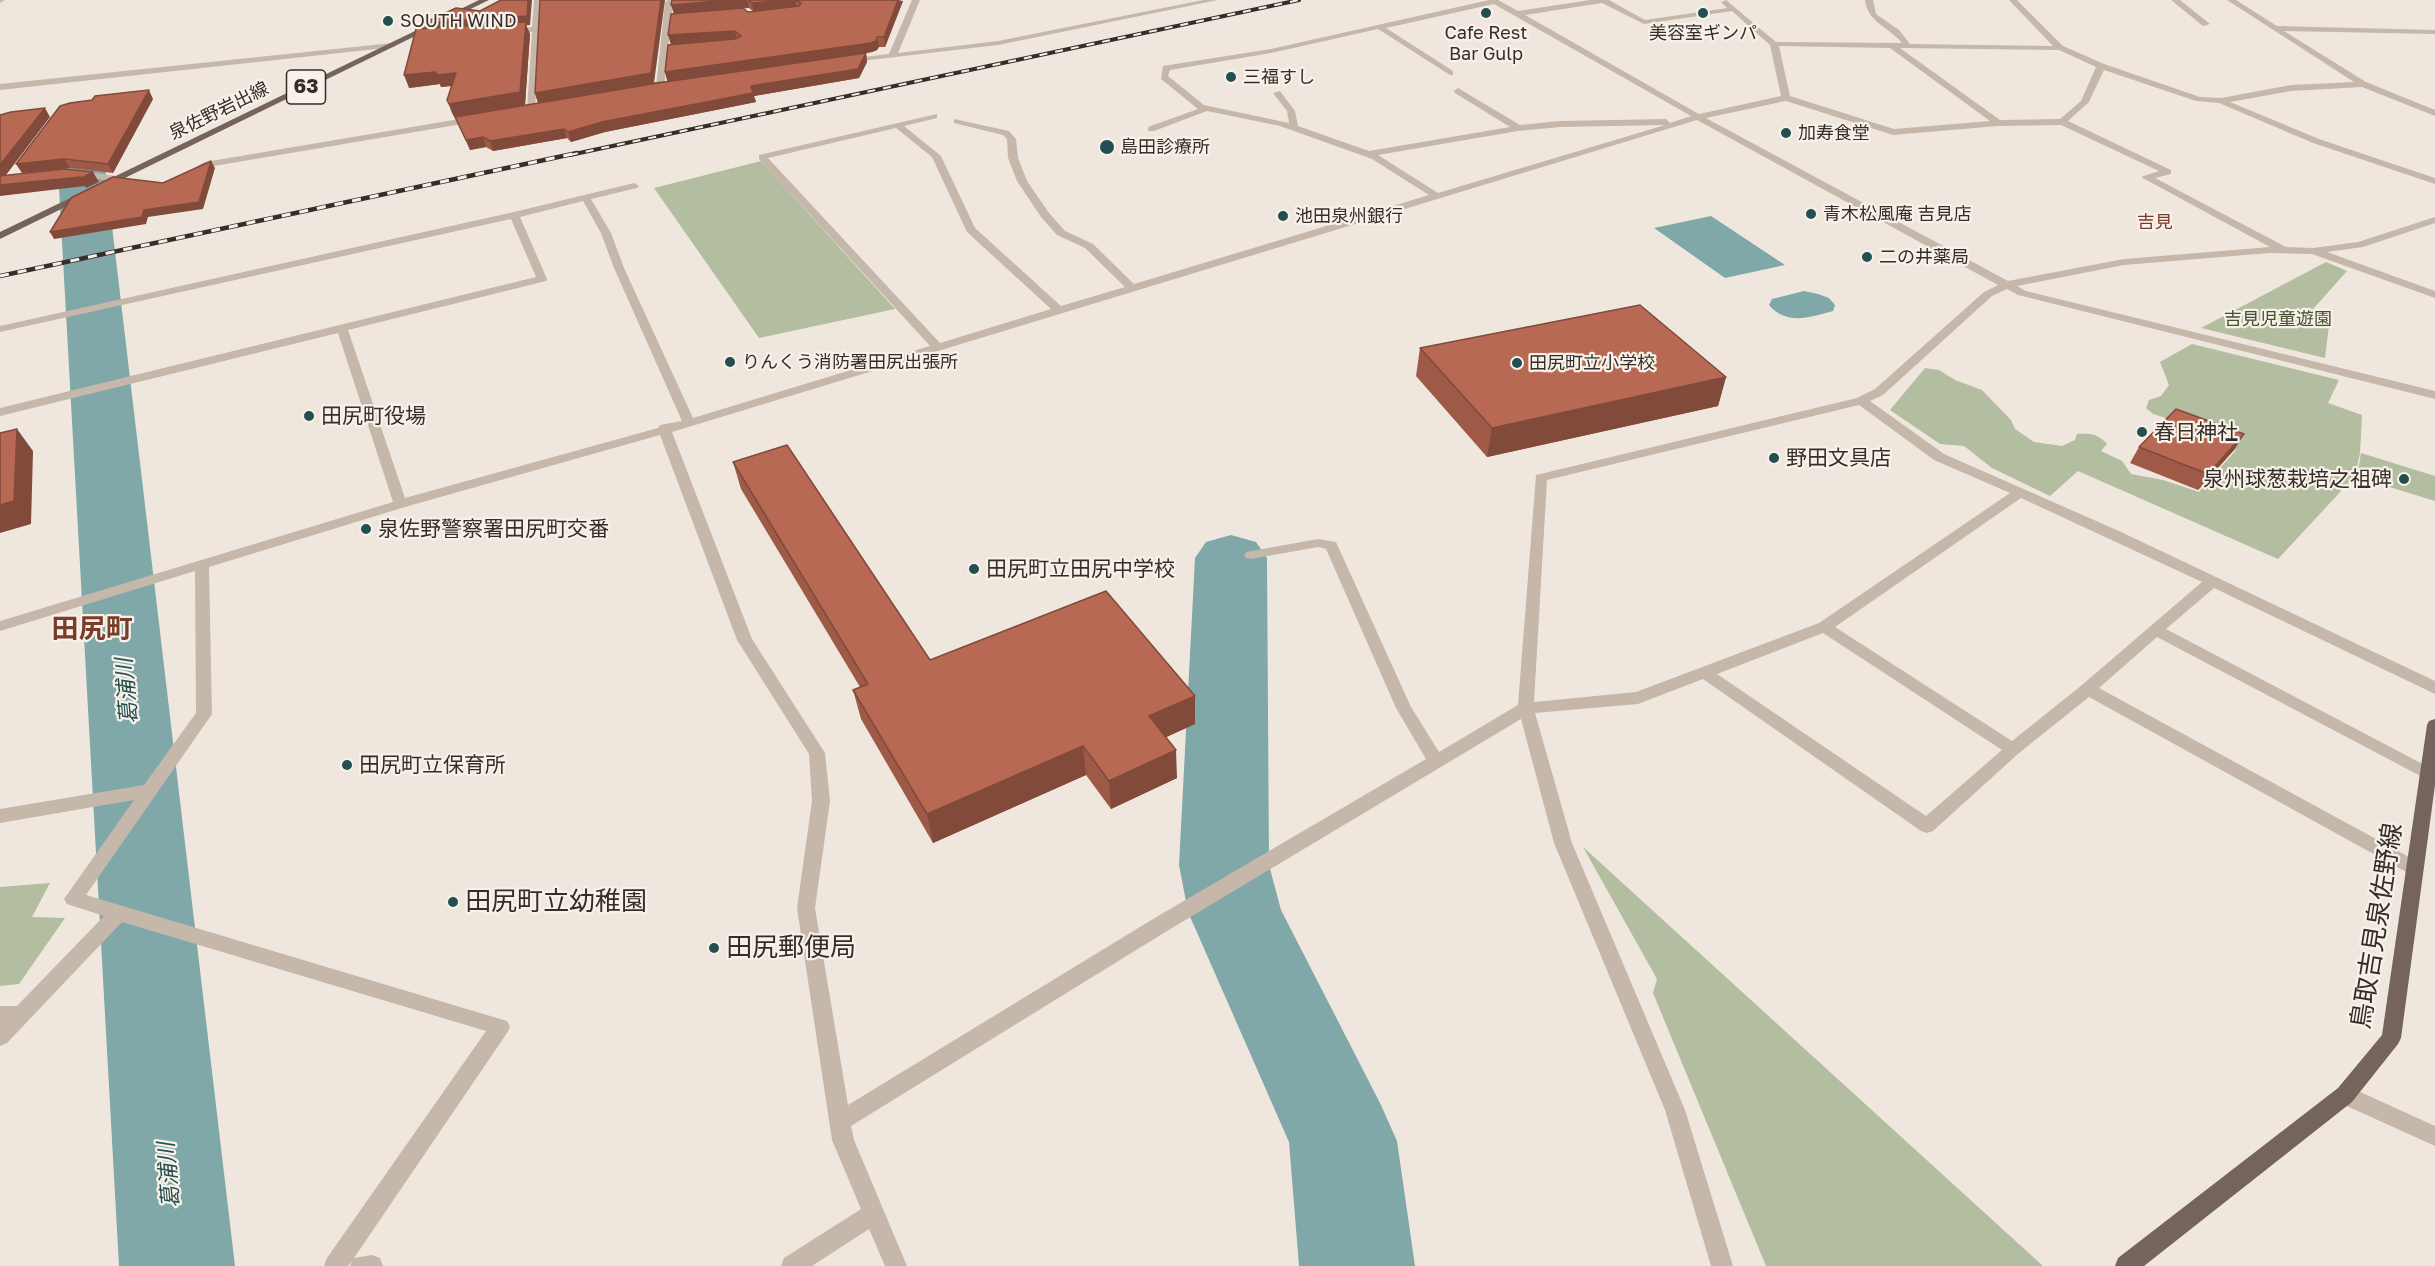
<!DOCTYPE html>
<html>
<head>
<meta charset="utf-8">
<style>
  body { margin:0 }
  canvas { display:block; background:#efe7dd }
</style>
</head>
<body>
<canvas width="2435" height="1266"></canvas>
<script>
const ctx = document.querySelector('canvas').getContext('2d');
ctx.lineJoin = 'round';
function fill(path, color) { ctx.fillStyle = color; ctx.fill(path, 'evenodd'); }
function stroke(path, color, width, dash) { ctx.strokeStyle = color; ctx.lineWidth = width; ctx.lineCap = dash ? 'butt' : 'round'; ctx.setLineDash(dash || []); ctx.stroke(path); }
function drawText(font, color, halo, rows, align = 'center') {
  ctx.font = font + ' "Golos Text","Noto Sans JP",sans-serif'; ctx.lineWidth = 4.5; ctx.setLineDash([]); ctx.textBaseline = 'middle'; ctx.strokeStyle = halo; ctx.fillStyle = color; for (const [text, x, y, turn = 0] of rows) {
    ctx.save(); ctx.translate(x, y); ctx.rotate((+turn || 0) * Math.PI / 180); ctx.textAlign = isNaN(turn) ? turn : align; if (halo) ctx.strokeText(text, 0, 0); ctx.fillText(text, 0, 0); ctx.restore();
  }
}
const green = new Path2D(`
  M761,161L895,309L759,338L654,188Z
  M2326,262L2347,271L2306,317L2329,325L2325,358L2201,328Z
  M2192,344L2339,380L2328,403L2362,415L2360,453L2355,476L2278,559L2078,471L2050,496L1992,468L1964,446L1940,444L1890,410L1925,368L1939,370L1955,380L1982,390L2011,420L2015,429L2034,442L2062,446L2075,440L2077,434C2091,433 2098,434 2107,444L2101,451L2122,461L2131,474L2163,480L2199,492L2236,450L2176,421L2153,414L2146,408L2149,400L2161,396L2169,385L2160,362Z
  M2361,453L2435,476V501L2357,477Z
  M1583,847L2043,1266H1766L1653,993L1657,979Z
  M50,883L32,917L65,918L19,984L0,986V887Z`);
const water = new Path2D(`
  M1711,216L1785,265L1725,278L1654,228Z
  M1804,291L1818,294L1829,298L1835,305L1833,311C1810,317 1787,326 1769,305L1772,299Z`);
const river = new Path2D(`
  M77,103L93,106L99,116L235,1266H119L55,116L61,106Z
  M1231,535L1256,542L1267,558L1269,865L1281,910L1381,1105L1397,1141L1415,1266H1299L1289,1142L1188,912L1179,865L1195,558L1206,542Z`);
const minor = new Path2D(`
  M0,0H5L0,3Z
  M534,0H542L535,110L531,113L527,110L532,32L509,33L505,31L532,27Z
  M668,0H680L673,3L664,87L660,90L656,87L665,2Z
  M912,0H920L898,53L998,41L1203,0H1218L998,45L844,63L843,61L847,59L889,54Z
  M1489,0H1498L1518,11L1590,0H1609L1645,20L1727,8L1721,2L1726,0L1776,42L1902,43C1889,27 1867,22 1865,0H1873L1876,14L1899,30L1910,44L2053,46L2009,0H2017L2063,46L2104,64L2200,97L2221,98L2291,85L2354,82L2227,0H2236L2277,26L2435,30V34L2284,31L2366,82L2435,110V116L2362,87L2291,91L2230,102L2319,139L2435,178V184L2313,143L2219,103L2196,101L2104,70L2089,102L2068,121L2171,170V174L2155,178L2286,247L2313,248L2358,242L2435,217V223L2363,247L2327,252L2435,291V298L2312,254L2270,253L2124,265L2017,286L2026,291L2435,391V399L2018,295L2007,289L1992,296L1883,395L1870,401L1944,454L2119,531L2435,681V694L2214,588L2166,629L2434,770L2435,776L2428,780L2157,637L2099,688L2420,863L2423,868L2420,873L2414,875L2408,873L2089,697L2019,753L1933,831L1927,833L1921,831L1703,679L1638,704L1535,713L1572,843L1685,1110L1733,1266H1711L1665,1110L1554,843L1521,719L1167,931L851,1126L854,1140L907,1266H885L869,1229L812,1266H781L784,1258L861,1209L832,1140L797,908L812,801L809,754L737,640L660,435L405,507L209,567L212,714L86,895L507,1021L510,1027L507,1033L354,1258L372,1255L380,1258L383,1266H350L352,1261L348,1266H324L327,1258L486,1031L122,922L7,1043L0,1046V1006H17L104,916L67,904L64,899L134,800L0,823V809L144,785L196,713L195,571L0,631V621L393,502L338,333L0,416V408L536,277L511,219L0,332V326L514,212L634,183L639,186L637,188L591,199L611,233L624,268L693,418L930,346L759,159V155L937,114V118L904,126L941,156L975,228L1061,306L1125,287L1085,248L1057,235L1041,217L1017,181L1008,158L1007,139L1003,135L954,123V119L1009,131L1016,139L1018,158L1027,181L1049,213L1065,231L1093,244L1134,284L1429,195L1372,159L1280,126L1207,111L1154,131H1148V127L1198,109L1161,79L1163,66L1271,49ZM1602,3L1644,24L1732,11L1770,45L1781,96L1699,114L1525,15ZM1494,4L1691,116L1670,123L1666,119L1560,121L1520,125L1458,88L1454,91L1455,93L1510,127L1369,151L1298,126L1295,111L1280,91L1273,93L1287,111L1289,123L1204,105L1168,76L1170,70L1271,53L1378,29L1450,75H1453V71L1386,28ZM1779,46L1890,48L1990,121L1894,129L1790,96ZM1900,48L2059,50L2096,67L2081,101L2060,119L2000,120ZM1786,101L1893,135L1998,126L2061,125L2159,171L2141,177L2270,247L2124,259L2008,281L1706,118ZM1697,120L1998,285L1984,292L1875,389L1857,398L1536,475L1518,705L1439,752L1411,707L1336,542L1318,539L1246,552L1244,555L1246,558L1251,559L1318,547L1326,549L1396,708L1426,759L1153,919L848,1105L815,908L830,801L825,753L752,639L672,432ZM1665,125L1438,193L1378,155L1518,131L1560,127ZM896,128L932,157L967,232L1051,309L940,343L768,158ZM583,201L601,233L614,268L682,421L660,425L658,428L405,498L348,330L546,281L547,279L520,217ZM1859,405L1934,460L2010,493L1819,623L1636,692L1534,702L1547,480ZM2021,498L2202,582L2082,685L2012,741L1835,627ZM1823,633L2002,750L1926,816L1717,674Z
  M2171,0H2180L2210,24L2203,26Z
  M392,43H395V47L0,90V84Z
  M477,116L481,119L480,121L208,167L194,174L189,171L205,162Z
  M76,170L129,178L134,181L129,184L73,175V171Z
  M2345,1085L2435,1126V1146L2338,1102L2335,1095L2338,1088Z`);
const major = new Path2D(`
  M479,0H489L0,239V232Z
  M2435,719V785L2401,1038L2398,1044L2352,1102L2144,1266H2115L2118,1258L2338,1088L2382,1035L2427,725L2429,721Z`);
const railFar1 = new Path2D(`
  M570,155L1299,0`);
const rail = new Path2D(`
  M0,276L577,153`);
const wall = new Path2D(`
  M672,0L903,1L885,47H879L877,50L872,52L866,53L867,62L859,78L754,96L756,102L605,132L571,142L567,138L493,151L486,147L470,150L455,117L452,113L447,100L451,86L441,87L440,84L409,88L416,29L530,25H526L530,34L525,105L538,103L535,93L667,81L665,72L671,44L748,12H754L749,8Z
  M153,99L113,173L70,168L22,173Z
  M1420,348L1726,377L1718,406L1487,457L1416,376Z
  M2244,434L2234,450L2198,490L2130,463L2139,447Z
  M733,462L930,660L1195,724L1166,737L1177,778L1111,809L1086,775L933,843L861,719L853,690L860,687L741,489Z`);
const shadedWall = new Path2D(`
  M528,0H532L530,25H526L530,34L525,105L454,117L449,104L520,92L428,32L424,23Z
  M661,0H665L654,83L538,103L535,93Z
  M731,0H747L749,8L674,14L671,5Z
  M795,0L797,9L754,12L752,3Z
  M898,0L903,1L885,47L884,37Z
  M735,31L737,40L671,45L668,35Z
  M877,37L879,47L877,50L872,52L866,53L867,62L859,78L754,96L756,102L605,132L571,142L568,132L668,81L665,72Z
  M436,72L456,73L460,85L441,87L440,84L409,88L404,75Z
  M149,90L153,99L113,173L108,164Z
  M45,108L50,117L6,175L0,176V165Z
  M564,129L567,138L493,151L490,141Z
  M483,137L486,147L470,150L466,140Z
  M64,159L70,168L22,173L16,164Z
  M211,161L215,168L203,209L148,217L146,224L54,239L50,232L144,210Z
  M93,172L99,182L86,188L85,186L0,196V185Z
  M1726,377L1718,406L1487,457L1492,428Z
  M17,429L33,451L31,524L0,533V505Z
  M2244,434L2234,450L2198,490L2208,474Z
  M1195,696V724L1151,744L1149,716Z
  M1083,746L1086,775L933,843L927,814Z
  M1176,750L1177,778L1111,809L1109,781Z`);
const building = new Path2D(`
  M501,0H528L527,16L424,23L456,8L480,11Z
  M540,0H661L651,73L535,93Z
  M672,0H731L671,5Z
  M748,0H792L752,3Z
  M795,0H898L884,37H877L876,41L871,43L665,72L668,45L735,39L741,36L735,31L668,35L671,14L743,8L748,12L799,6L801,3Z
  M526,22L520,92L449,104L447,100L456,73L436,75V72L404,75L416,29Z
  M866,53L858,69L751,86L753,93L602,122L568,132L564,129L490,141L483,137L466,140L455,117L658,83Z
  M149,90L108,164L64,159L16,164L60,106L70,103L92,100L95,96Z
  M45,108L0,165V115L11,112Z
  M211,161L199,202L144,210L142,217L50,232L71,198L113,177L163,183Z
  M64,169L93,172L80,179L81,177L0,185V176Z
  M1640,305L1726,377L1492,428L1420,348Z
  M2176,409L2244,434L2208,474L2139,447Z
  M17,429L14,501L0,505V433Z
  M787,445L930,660L1106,591L1195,696L1149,716L1176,750L1109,781L1083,746L927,814L853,690L868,684L733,462Z`);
const markers = [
  [1486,13,6,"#234f51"],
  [1703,13,6,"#234f51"],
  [388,21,6,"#234f51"],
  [1231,77,6,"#234f51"],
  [1786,133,6,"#234f51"],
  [1107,147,8,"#234f51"],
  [1811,214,6,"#234f51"],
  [1283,216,6,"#234f51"],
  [1867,257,6,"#234f51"],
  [730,362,6,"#234f51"],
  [1517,363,6,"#234f51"],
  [309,416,6,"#234f51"],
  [2142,432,6,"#234f51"],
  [1774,458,6,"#234f51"],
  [2404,479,6,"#234f51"],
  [366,529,6,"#234f51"],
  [974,569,6,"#234f51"],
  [347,765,6,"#234f51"],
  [453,902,6,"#234f51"],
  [714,948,6,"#234f51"]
];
const farPoinames = [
  ["SOUTH WIND",400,21],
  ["Cafe Rest",1486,33,"center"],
  ["Bar Gulp",1486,54,"center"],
  ["美容室ギンパ",1703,33,"center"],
  ["三福すし",1243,77],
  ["加寿食堂",1798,133],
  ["島田診療所",1120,147],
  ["青木松風庵 吉見店",1823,214],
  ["池田泉州銀行",1295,216],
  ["二の井薬局",1879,257],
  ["りんくう消防署田尻出張所",742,362],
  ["田尻町立小学校",1529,363]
];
const farStreetnames = [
  ["泉佐野岩出線",219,111,-26]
];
const farNeighbourhoodnames = [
  ["吉見",2155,222]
];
const farParknames = [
  ["吉見児童遊園",2278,319]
];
const shields = [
  [306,87,39]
];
const shieldNames = [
  ["63",306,87]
];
const poiNames = [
  ["田尻町役場",321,416],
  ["春日神社",2154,432],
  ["野田文具店",1786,458],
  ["泉州球葱栽培之祖碑",2392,479,"right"],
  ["泉佐野警察署田尻町交番",378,529],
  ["田尻町立田尻中学校",986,569],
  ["田尻町立保育所",359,765]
];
const waterNames = [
  ["葛浦川",127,691,-95],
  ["葛浦川",169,1175,-95]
];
const nearPoinames = [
  ["田尻町立幼稚園",465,902],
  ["田尻郵便局",726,948]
];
const nearStreetnames = [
  ["鳥取吉見泉佐野線",2377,926,-81]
];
const districtNames = [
  ["田尻町",92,629]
];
fill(green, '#b3bd9f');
fill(water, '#80a8a9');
fill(river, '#80a8a9');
fill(minor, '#c6b7ab');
fill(major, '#75645c');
stroke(railFar1, '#352d29', 4);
stroke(rail, '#352d29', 4.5);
stroke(railFar1, '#f7f1e9', 2, [8]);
stroke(rail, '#f7f1e9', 3, [9]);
fill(wall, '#9e5a47');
fill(shadedWall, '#814a3a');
fill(building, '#b86953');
stroke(building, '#814a3a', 1.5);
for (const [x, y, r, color] of markers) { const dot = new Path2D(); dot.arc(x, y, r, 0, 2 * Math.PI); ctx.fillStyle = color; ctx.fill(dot); stroke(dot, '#f7f1e9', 2); }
drawText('18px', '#352d29', '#f7f1e9', farPoinames, 'left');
drawText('18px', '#352d29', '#f7f1e9', farStreetnames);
drawText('18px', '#7a3d2b', '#f7f1e9', farNeighbourhoodnames);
drawText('18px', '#455030', '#f7f1e9', farParknames);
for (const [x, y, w] of shields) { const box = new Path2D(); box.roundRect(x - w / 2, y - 17, w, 34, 4.5); ctx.fillStyle = '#f7f1e9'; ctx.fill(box); stroke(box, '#352d29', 1.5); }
drawText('bold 20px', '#352d29', null, shieldNames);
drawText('21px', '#352d29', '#f7f1e9', poiNames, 'left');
drawText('italic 22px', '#234f51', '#f7f1e9', waterNames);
drawText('26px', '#352d29', '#f7f1e9', nearPoinames, 'left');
drawText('26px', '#352d29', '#f7f1e9', nearStreetnames);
drawText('bold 27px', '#7a3d2b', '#f7f1e9', districtNames);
</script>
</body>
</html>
